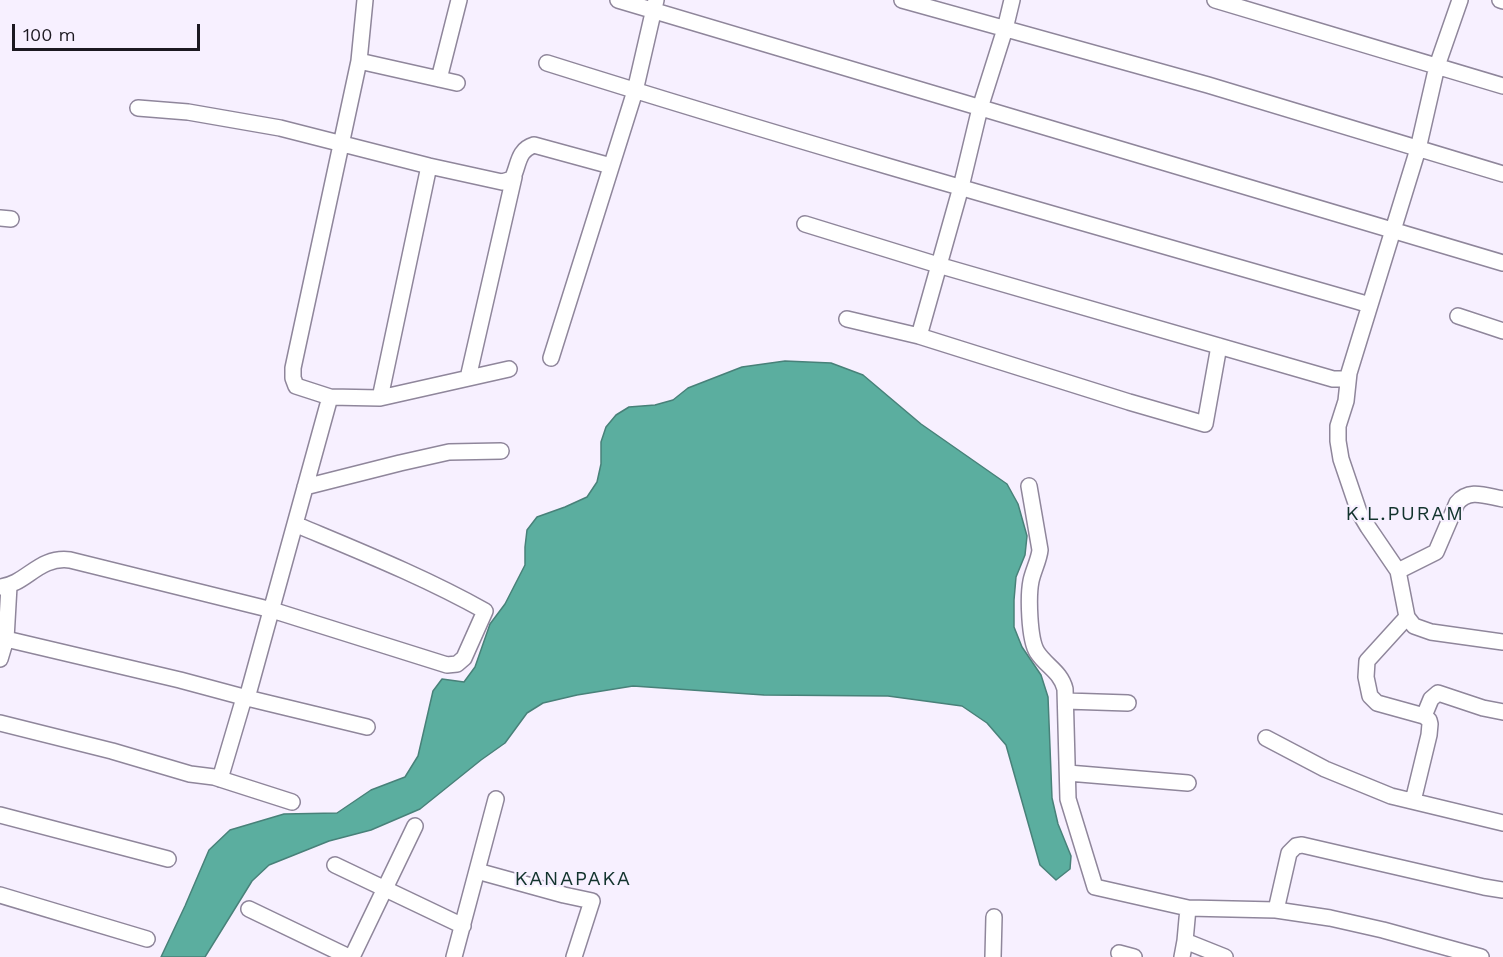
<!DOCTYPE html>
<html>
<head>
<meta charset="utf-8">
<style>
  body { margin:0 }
  #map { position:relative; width:1503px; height:957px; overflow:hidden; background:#f7f0ff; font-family:"Work Sans",sans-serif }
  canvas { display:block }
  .scale { position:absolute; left:12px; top:24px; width:188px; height:27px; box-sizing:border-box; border:3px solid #1c1921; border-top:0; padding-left:8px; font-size:18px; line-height:21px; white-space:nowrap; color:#1c1921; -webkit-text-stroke:4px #f7f0ff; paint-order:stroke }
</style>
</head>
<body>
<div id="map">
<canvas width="1503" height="957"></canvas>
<div class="scale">100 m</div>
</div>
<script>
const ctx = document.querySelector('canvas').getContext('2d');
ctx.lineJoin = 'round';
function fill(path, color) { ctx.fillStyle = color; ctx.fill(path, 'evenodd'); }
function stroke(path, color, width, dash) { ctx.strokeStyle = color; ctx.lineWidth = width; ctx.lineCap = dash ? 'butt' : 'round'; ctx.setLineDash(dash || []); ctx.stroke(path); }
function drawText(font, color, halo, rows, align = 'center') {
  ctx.font = font + ' "Work Sans",sans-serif'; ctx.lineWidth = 4.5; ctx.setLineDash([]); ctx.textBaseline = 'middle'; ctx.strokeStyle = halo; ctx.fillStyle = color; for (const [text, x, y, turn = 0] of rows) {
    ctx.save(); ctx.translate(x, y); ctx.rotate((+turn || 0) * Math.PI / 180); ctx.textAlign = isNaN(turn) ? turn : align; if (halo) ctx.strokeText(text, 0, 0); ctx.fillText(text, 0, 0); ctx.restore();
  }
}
const water = new Path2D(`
  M785,361L831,363L863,375L921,424L1007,484L1018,504L1027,536L1025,555L1016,577L1014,600V627L1022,647L1041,675L1048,697L1052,798L1058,824L1071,856L1070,869L1056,880L1040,865L1006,745L987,723L962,706L888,696L764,695L633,686L577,695L543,703L527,713L505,743L481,760L420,809L371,830L329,841L269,865L252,881L205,957H161L185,906L209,850L230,830L284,814L337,813L371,790L405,777L418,756L433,691L442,679L464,682L475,667L490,624L505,604L525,565V547L527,530L537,517L565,507L587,497L597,482L601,464V442L606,427L616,415L629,407L655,405L673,400L688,388L742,367Z`);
const minor = new Path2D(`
  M618,0L1503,263
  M902,0L1208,85L1503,174
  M1215,0L1503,86
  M1460,0L1437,66L1418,149L1349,373L1346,401L1338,426V441L1341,459L1359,512L1368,527L1398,571L1407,617L1414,626L1431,632L1503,642
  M1500,0L1503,1
  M359,61L457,83
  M547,63C820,149 1095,226 1370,305
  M439,79L459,0
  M138,108L188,112L280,128L429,166L502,182L512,179C519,166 517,150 534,145L611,166
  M0,218L11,219
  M805,224L938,265L1333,379H1348
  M1458,316L1503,331
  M847,319L919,336L1129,402L1205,424L1219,346
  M919,336L961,187L980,108L1005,29L1012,0
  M551,358L635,91L656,0
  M468,378L514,177
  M330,397L380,398L509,369
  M380,398L429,166
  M1029,486L1040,550C1039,560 1033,571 1031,581C1028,596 1029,639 1037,652C1046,666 1061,672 1065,689L1068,799L1095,887L1188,908L1276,910L1330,918L1383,930L1481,957
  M305,487L400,463L449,452L501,451
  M1398,571L1436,552L1457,503C1469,488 1486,496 1503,499
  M0,587C27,584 38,556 70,560L272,610L447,665L457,664L464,658L485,611C426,578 364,553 302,527
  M1407,617L1367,661L1366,677L1370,696L1377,703L1424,716L1429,720L1430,724L1429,735L1413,801
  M6,639L180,680L247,698L367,727
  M0,659L6,639L9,586
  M247,698L330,397L296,386L293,378V368L359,61L365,0
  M1066,701L1128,703
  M1424,716L1431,699L1438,693L1483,708L1503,712
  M0,723L112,751L190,774L214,777L292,802
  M1266,738L1325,769L1391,796L1503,823
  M1068,773L1188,783
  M220,779L244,698
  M0,815L168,859
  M335,865L463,926
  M477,871L564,895L592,901L574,957
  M0,895L147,939
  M249,909L349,957
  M1276,910L1289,853L1296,846L1302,845L1484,887L1503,890
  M1185,941L1225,957
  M1119,953L1134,957
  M352,957L415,826
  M454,957L496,799
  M993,957L994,917
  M1182,957L1185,941L1188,908`);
const neighbourhoodNames = [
  ["K.L.PURAM",1405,514],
  ["KANAPAKA",573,879]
];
fill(water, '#5bae9f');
stroke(water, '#488179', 1.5);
stroke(minor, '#8f869b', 18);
stroke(minor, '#fff', 15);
ctx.letterSpacing = '1.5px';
drawText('20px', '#12332d', '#f7f0ff', neighbourhoodNames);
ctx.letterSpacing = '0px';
</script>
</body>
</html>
